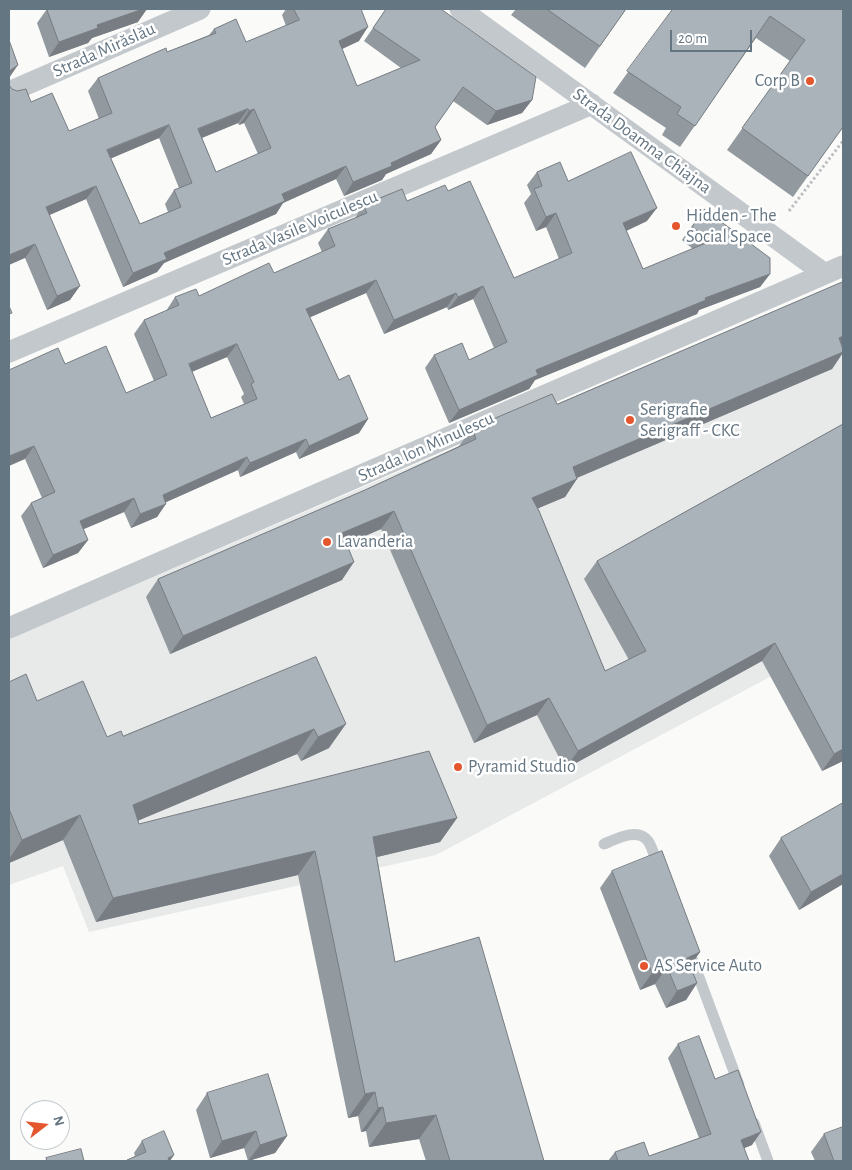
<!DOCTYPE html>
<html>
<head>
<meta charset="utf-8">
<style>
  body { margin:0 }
  #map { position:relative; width:852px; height:1170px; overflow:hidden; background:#fafaf8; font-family:"Alegreya Sans",sans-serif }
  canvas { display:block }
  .frame { position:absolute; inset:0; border:10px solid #657683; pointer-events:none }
  .north { position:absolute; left:20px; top:1100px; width:50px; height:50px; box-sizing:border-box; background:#fff; border:1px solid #c1c8cd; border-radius:50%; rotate:74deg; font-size:14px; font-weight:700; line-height:20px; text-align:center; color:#657683 }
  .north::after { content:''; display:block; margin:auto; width:18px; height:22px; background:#e4572e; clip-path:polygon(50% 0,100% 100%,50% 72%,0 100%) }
  .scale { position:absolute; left:670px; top:30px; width:82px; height:22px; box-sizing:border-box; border:2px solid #657683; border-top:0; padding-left:6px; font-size:15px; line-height:18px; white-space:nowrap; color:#657683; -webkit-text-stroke:4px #fff; paint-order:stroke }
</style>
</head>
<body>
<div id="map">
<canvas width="852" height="1170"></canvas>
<div class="frame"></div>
<div class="north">N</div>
<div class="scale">20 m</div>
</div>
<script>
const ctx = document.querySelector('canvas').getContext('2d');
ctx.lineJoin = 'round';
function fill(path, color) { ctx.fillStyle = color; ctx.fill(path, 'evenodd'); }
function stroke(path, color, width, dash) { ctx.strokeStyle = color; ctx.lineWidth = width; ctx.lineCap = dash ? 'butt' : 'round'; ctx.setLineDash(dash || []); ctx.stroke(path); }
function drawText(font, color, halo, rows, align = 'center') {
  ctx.font = font + ' "Alegreya Sans",sans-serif'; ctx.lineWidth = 5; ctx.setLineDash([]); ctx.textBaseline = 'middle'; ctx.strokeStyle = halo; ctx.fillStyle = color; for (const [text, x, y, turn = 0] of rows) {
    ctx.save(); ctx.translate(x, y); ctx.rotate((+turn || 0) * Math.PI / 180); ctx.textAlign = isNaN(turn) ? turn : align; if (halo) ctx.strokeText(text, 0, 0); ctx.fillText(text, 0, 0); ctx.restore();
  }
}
const built = new Path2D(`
  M843,281V638L436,855L89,932L63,866L9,885V639Z`);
const path = new Path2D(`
  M789,211L843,141`);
const lane = new Path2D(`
  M604,844C616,839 638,827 648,841C653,848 655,859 658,867
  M688,948L739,1085
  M754,1123L768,1161`);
const street = new Path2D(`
  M460,9L825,274
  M9,92L200,9
  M9,352L592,104
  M9,628L843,266`);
const wall = new Path2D(`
  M47,9L138,22L92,38L88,43L49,57L37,23Z
  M286,9H361L359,41L342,49L357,86L401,68L364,41L386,9L532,100L522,113L487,125L453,101L435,127L441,140L431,154L386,174L382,180L344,196L336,179L283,203L276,214L164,263L157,272L123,287L86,199L49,215L70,300L47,310L25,258L12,89L31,102L69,131L99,119L88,91L98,78L167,52L209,35L214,29L246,42L286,26L282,15ZM238,123L239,125L244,123L258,154L216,172L202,138ZM159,138L179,188L174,190L165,204L168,212L140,224L111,158Z
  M516,9H626L585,68L511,15Z
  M673,9H843V127L793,197L727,150L790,61L756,38L680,147L662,135L666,128L613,93Z
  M537,172L568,181L647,221L626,231L643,269L693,249L682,240L704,209L770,274L760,287L699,310L697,314L535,380L529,389L449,423L425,368L434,355L469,360L494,348L473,299L448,310L447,307L384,334L366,293L310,317L339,380L368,419L359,433L299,459L296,452L240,477L238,470L166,502L157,517L131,528L124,512L83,529L88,540L78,553L43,568L21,516L31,503L42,498L25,459L65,364L126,393L154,381L134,334L144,320L166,311L175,297L199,296L274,273L322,252L318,243L328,229L355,218L363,205L407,201L448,191L514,278L559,259L546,227L536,231L524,203L531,194L527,185ZM227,357L244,394L241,397L244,404L211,418L192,372Z
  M843,282V353L832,369L577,478L565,497L538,508L605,671L629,660L584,579L597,561L843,424V761L822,771L762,661L565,769L537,715L474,743L381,529L347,544L342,580L170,654L146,597L158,579L365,490L459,446L472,428L557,404Z
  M316,657L329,748L301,761L297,754L138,820L139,824L457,818L440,842L377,857L395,962L544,1161H426L419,1139L369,1147L366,1131L361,1132L358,1116L348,1118L298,875L96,922L63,840L9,863V682L37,701L107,737L123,736Z
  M843,803V884L799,910L769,856L781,838Z
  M612,871L700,952L690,966L697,983L686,1000L666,1008L655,984L640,990L600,888Z
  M678,1044L715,1079L752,1145L744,1148L749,1161H608L615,1152L649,1156L699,1138L668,1058Z
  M207,1093L287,1136L275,1153L248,1161L244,1148L210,1158L196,1110Z
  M824,1134L843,1161H815L811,1152Z
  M142,1141L170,1161H126L127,1160L135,1156L134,1153Z`);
const shadedWall = new Path2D(`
  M138,9H147L138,22L92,38L88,43L49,57L59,42L97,25Z
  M368,27L359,41L329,55L339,41Z
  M18,65L9,78V71Z
  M532,100L522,113L487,125L496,111Z
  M248,109L238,123L189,143L198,129Z
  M254,109L244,123L239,125L249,111Z
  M169,125L159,138L98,164L107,150Z
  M441,140L431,154L386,174L382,180L344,196L353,182L391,163Z
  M346,166L336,179L283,203L276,214L164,263L157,272L123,287L133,273L164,253L282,194Z
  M96,186L86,199L36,221L46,207Z
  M657,208L647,221L613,237L623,223Z
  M556,213L546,227L536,231L546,217Z
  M35,244L25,258L9,265V255Z
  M770,274L760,287L699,310L697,314L535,380L529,389L449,423L459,410L536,370L705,298Z
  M376,280L366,293L297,323L306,309Z
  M80,286L70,300L47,310L57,296Z
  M483,286L473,299L448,310L458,297Z
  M456,293L447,307L384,334L394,320Z
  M843,336V349L839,338Z
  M237,344L227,357L179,377L189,364Z
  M843,352L832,369L560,485L573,467Z
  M368,419L359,433L299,459L309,446Z
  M306,439L296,452L240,477L250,463Z
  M34,446L25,459L9,466V456Z
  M247,457L238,470L153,508L163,495Z
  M577,479L565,497L520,516L532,498Z
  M134,498L124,512L70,535L80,521Z
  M166,504L157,517L131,528L140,514Z
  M394,511L381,529L330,551L342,533Z
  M88,540L78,553L43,568L53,555Z
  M354,562L342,580L170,654L183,636Z
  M775,643L762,661L565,769L578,751Z
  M549,698L537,715L474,743L487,725Z
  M346,724L329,748L301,761L318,737Z
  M314,729L297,754L116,830L133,805Z
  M843,749V761L822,771L834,754Z
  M80,815L63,840L9,863V859L22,840Z
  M457,818L440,842L356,862L373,837Z
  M315,851L298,875L96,922L113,898Z
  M843,874V884L799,910L811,892Z
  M700,952L688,969L687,958Z
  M667,967L655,984L640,990L652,973Z
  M697,983L686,1000L666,1008L677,991Z
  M375,1092L358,1116L348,1118L365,1094Z
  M383,1107L366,1131L361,1132L378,1108Z
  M436,1115L419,1139L369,1147L386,1123Z
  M256,1131L244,1148L210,1158L222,1141Z
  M761,1132L752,1145L732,1153L741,1140Z
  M287,1136L275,1153L248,1161L260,1145Z
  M174,1155L170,1161H165L168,1158Z`);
const building = new Path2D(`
  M47,9H143L97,25L98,28L59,42Z
  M294,9H361L368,27L339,41L357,86L420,60L373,28L386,9H441L536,77L532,100L496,111L463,87L435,127L441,140L391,163L392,166L353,182L346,166L282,194L285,201L164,253L167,259L133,273L96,186L46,207L80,286L57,296L35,244L9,255V85L12,89L17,91L26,89L31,102L52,93L69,131L112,113L98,78L166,48L167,52L216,33L214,29L236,19L246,42L299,20ZM248,109L249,111L254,109L271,148L216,172L198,129ZM169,125L192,183L174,190L181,207L140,224L107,150Z
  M547,9H626L600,46Z
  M673,9H843V127L808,176L742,128L805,40L770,16L695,126L677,114L681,107L627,71Z
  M9,40L18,65L9,71Z
  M631,152L657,208L623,223L643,269L711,241L692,227L704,209L770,258V274L705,298L706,300L536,370L538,375L459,410L434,355L462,343L469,360L507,342L483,286L458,297L456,293L394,320L376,280L306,309L339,380L349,375L368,419L309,446L306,439L250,463L247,457L163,495L166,504L140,514L134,498L80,521L88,540L53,555L31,503L55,492L34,446L9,456V370L58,348L65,364L106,346L126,393L167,375L144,320L179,305L175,297L196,289L199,296L269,263L274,273L335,246L328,229L367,213L363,205L402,189L407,201L445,185L448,191L470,181L514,278L572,253L556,213L546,217L534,189L542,186L537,172L560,162L568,181ZM237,344L254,382L251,384L257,399L211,418L189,364Z
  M843,282V336L839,338L843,349V352L573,467L577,479L532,498L539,511L605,671L646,651L597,561L843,424V749L834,754L775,643L578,751L549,698L487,725L394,511L342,533L354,562L183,636L158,579L365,490L476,439L472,428L552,394L557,404Z
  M9,306L12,313L9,314Z
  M316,657L346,724L318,737L314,729L133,805L139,824L429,751L457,818L373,837L395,962L479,937L544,1161H450L436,1115L386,1123L383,1107L378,1108L375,1092L365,1094L315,851L113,898L80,815L22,840L9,809V682L26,674L37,701L83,681L107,737L121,731L123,736Z
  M843,803V874L811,892L781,838Z
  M662,851L700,952L687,958L697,983L677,991L667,967L652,973L612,871Z
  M699,1036L715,1079L738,1070L761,1132L741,1140L749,1161H618L615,1152L644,1142L649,1156L711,1134L678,1044Z
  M268,1074L287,1136L260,1145L256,1131L222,1141L207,1093Z
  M843,1127V1161H834L824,1134Z
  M164,1131L174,1155L168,1158L169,1161H127V1160L146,1152L142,1141Z
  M81,1149L84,1161H47L46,1158Z`);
const markers = [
  [810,81,5,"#e4572e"],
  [676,226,5,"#e4572e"],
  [630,420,5,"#e4572e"],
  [327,542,5,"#e4572e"],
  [458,767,5,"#e4572e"],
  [644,966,5,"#e4572e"]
];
const streetNames = [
  ["Strada Mirăslău",104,50,-24],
  ["Strada Doamna Chiajna",642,141,36],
  ["Strada Vasile Voiculescu",300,228,-23],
  ["Strada Ion Minulescu",426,447,-24]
];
const poiNames = [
  ["Corp B",800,81,"right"],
  ["Hidden - The",686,216],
  ["Social Space",686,237],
  ["Serigrafie",640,410],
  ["Serigraff - CKC",640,431],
  ["Lavanderia",337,542],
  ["Pyramid Studio",468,767],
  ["AS Service Auto",654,966]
];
fill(built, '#e8e9e9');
stroke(path, '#bbbfc2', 3, [2.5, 2.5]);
stroke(lane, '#c3c8cc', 11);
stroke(street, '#c3c8cc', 21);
fill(wall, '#929a9f');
fill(shadedWall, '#777d82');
fill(building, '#aab3b9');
stroke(building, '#777d82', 1);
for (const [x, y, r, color] of markers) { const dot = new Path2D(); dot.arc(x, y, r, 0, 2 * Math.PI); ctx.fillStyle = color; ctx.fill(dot); stroke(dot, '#fff', 2); }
drawText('18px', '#657683', '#fff', streetNames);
drawText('18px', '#657683', '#fff', poiNames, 'left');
</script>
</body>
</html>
